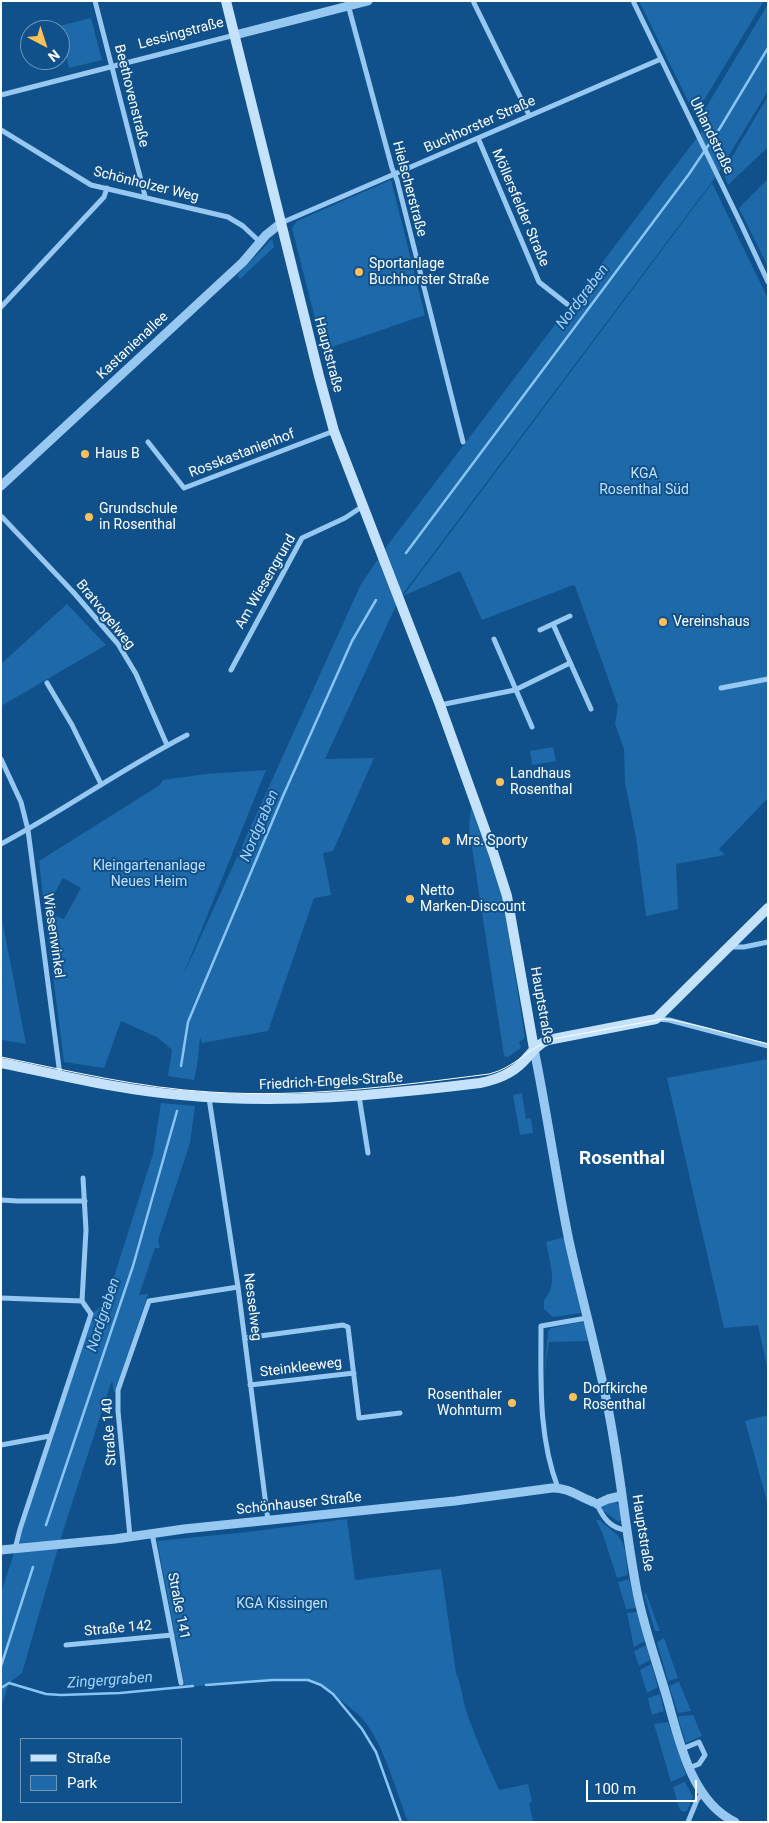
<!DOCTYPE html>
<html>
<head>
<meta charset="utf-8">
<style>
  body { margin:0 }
  #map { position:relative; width:769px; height:1823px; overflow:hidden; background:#10518b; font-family:Roboto,sans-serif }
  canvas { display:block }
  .frame { position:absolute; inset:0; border:2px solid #fff; pointer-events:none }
  .legend { position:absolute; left:20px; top:1738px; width:162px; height:65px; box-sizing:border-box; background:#10518b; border:1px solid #7097b9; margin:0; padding:6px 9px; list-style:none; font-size:15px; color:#fff }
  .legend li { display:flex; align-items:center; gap:10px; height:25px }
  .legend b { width:25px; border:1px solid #7097b9 }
  .north { position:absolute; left:20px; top:20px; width:50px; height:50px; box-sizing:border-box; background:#10518b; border:1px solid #7097b9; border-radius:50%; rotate:140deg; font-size:14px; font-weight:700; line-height:20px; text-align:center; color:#fff }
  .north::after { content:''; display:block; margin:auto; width:18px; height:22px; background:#ffc057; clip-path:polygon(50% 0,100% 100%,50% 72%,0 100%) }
  .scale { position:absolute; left:586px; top:1780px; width:111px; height:22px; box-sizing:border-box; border:2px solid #fff; border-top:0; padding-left:6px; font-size:15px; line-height:18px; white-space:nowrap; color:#fff; -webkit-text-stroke:4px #10518b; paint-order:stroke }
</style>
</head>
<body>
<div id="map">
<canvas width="769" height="1823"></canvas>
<div class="frame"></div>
<ul class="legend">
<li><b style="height:6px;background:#c5e2fc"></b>Straße</li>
<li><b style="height:14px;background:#1e69a9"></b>Park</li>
</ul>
<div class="north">N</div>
<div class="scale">100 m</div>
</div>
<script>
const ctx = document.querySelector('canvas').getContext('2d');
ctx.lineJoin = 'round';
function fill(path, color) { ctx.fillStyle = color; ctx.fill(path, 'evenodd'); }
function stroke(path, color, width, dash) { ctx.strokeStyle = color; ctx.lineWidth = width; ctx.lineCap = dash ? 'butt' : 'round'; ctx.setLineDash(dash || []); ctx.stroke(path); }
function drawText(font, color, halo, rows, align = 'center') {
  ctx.font = font + ' Roboto,sans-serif'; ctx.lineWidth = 4; ctx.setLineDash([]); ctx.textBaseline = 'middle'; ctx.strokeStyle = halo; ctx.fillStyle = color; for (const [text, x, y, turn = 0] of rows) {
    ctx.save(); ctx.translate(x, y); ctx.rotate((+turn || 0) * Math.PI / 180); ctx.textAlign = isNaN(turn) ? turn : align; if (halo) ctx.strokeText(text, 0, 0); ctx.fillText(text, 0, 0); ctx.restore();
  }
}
const green = new Path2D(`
  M639,1H764L695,115Z
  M768,4V91L717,175L399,599L325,759L374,758L333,851L323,853L331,895L314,898L268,1031L202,1043L200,1037L197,1066L194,1080L168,1076L172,1050L157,1037L121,1021L104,1068L64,1062L45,913L64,919L81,888L63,878L47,907L44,906L39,861L160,785L163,780L206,774L266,770L182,978L361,584L387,546L702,131L698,121Z
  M91,18L102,60L69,68L59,26Z
  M768,96V147L728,185L723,172Z
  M768,179V267L739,208Z
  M391,180L425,315L323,350L292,228L297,221Z
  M712,183L768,299V798L719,849L725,855L676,864L678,909L646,916L636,837L625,782L624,749L615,724L618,706L575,586L573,585L482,620L460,571L403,596Z
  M272,239L274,247L240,279L237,275Z
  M67,604L106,645L1,706V664Z
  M553,747L556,761L532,765L530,751Z
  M471,807L502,893L525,1038L519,1042L521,1048L508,1057L504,1056L469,828Z
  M1,914L26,1044L1,1040Z
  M768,1059V1371L758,1325L724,1328L667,1078Z
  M522,1093L526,1119L531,1118L533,1133L520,1135L513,1095Z
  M161,1103L195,1106L190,1143L158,1240L160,1248H155L139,1295L148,1294L114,1394L112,1380L63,1531L22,1673L9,1683L1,1707V1593L93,1313L106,1302L153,1154Z
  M565,1237L581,1313L553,1317L544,1309V1300C559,1285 549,1261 546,1242Z
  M582,1322L585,1324L588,1341L549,1342L544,1376L548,1331L551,1328Z
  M768,1415V1505L745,1421Z
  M614,1502H616L619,1506L621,1519L619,1522L602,1510L603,1504Z
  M347,1519L355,1580L441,1569L456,1673C461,1684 462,1696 465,1707C474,1735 487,1763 499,1790L528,1784L532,1802L529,1803L533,1822H408C396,1791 383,1741 361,1717C347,1704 330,1693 315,1682L308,1679H293L185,1687L157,1541L248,1532Z
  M600,1520C605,1526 612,1529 618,1536C627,1544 626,1564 628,1575L617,1578L602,1532L596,1520Z
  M629,1579L636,1608L626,1609L618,1582Z
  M646,1593L660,1631H655L644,1594Z
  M637,1612L645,1641L634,1647L627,1613Z
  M664,1638L678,1678L668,1681L657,1642Z
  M646,1645L650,1660L639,1666L634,1651Z
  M651,1664L658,1687L647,1693L640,1670Z
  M679,1682L691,1711L678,1713L669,1686Z
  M660,1694L664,1711L652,1715L648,1698Z
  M693,1715L702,1736L686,1743L678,1718L680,1716Z
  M668,1722L686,1775L671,1782L654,1724Z
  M685,1782L693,1797L687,1811L684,1812L680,1810L673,1787Z`);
const stream = new Path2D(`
  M406,553L689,174L720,128L768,48
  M181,1066L188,1022L283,796L352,641L376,600
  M46,1525L133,1266L177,1111
  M1,1666L33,1567
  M206,1685L273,1680H308L321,1685L333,1694L362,1729L376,1752L401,1822
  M1,1688L9,1683L46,1694L61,1695L120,1693L193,1686`);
const minor = new Path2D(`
  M95,1L145,196
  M347,1L392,168L397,180L463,442
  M473,1L529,115
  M633,1L741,224L768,282
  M1,95L235,35
  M1,130L91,185L228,217L243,226L260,242
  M478,138L539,282L567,304
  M281,223L661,59
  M1,307L104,197L107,188
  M148,442L184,488L334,431
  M1,516L74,593L118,644L136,674L167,745
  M553,624L591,709
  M540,630L570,616
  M494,639L532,727
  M231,670L302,538L345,518L363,506
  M47,683L72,725L101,784
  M721,688L768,679
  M440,705L515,690L570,663
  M1,759L21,802L28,830L60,1075
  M1,844C65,810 123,768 187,735
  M731,947H744L768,942
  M657,1019L669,1020L768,1046
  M359,1096L368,1153
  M209,1098L238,1287L268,1521
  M1,1200L18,1201H85
  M1,1298L82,1301L91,1314L20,1529L15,1549
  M82,1301L86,1230L83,1178
  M245,1338L343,1325L348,1327L359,1418L400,1413
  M250,1385L354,1373
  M1,1445L50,1436
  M558,1488C538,1436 541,1381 541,1326L587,1318
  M595,1503L597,1504C603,1518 611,1529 627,1530
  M152,1533L181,1683
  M130,1537L118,1411V1390L149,1301L238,1287
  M66,1645L172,1635
  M682,1749L699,1742L705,1755L699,1764L689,1768
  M688,1822L697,1800L703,1792`);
const tertiary = new Path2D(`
  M235,35L368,1
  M1,486L243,262L266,235L281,223
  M534,1049C547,1113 556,1177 569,1241C581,1295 596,1349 607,1403C620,1466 625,1529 637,1592C644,1628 657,1663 667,1698C679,1740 691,1801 735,1822
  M597,1504L608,1499L621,1496
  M1,1550L115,1539L184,1529L455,1501L552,1488C566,1487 580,1497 593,1502`);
const secondary = new Path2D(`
  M226,1L319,376L334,431L440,705L494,855L507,896L534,1049
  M1,1063C61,1075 120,1090 181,1095C281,1105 381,1095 480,1083C495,1080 511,1074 522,1063C531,1054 536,1045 548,1040L656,1019L768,908`);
const tram = new Path2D(`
  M1,1057C70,1071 140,1088 210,1092C306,1098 395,1086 489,1074C515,1068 529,1047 553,1039L662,1019L673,1020L707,1028L768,1044`);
const markers = [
  [359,272,5,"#ffc057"],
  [85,454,5,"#ffc057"],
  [89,517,5,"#ffc057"],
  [663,622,5,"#ffc057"],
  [500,782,5,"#ffc057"],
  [446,841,5,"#ffc057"],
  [410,899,5,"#ffc057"],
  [573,1397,5,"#ffc057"],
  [512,1403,5,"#ffc057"]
];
const streetNames = [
  ["Lessingstraße",181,34,-15],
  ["Beethovenstraße",131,96,76],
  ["Buchhorster Straße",480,125,-24],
  ["Uhlandstraße",711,136,64],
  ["Schönholzer Weg",146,185,14],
  ["Hielscherstraße",409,189,75],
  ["Möllersfelder Straße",520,208,67],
  ["Kastanienallee",133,346,-43],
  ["Hauptstraße",328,355,75],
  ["Rosskastanienhof",242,454,-21],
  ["Am Wiesengrund",266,582,-60],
  ["Bratvogelweg",105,615,51],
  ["Wiesenwinkel",53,936,82],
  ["Hauptstraße",541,1005,80],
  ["Friedrich-Engels-Straße",331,1082,-3],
  ["Nesselweg",252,1307,83],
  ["Steinkleeweg",301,1368,-7],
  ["Straße 140",110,1432,-94],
  ["Schönhauser Straße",299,1504,-6],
  ["Hauptstraße",642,1533,81],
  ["Straße 141",178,1606,79],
  ["Straße 142",118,1629,-5]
];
const poiNames = [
  ["Sportanlage",369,264],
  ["Buchhorster Straße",369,280],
  ["Haus B",95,454],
  ["Grundschule",99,509],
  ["in Rosenthal",99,525],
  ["Vereinshaus",673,622],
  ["Landhaus",510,774],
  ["Rosenthal",510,790],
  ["Mrs. Sporty",456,841],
  ["Netto",420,891],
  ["Marken-Discount",420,907],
  ["Dorfkirche",583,1389],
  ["Rosenthal",583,1405],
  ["Rosenthaler",502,1395,"right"],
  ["Wohnturm",502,1411,"right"]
];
const parkNames = [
  ["KGA",644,474],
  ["Rosenthal Süd",644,490],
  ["Kleingartenanlage",149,866],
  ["Neues Heim",149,882],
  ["KGA Kissingen",282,1604]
];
const waterNames = [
  ["Nordgraben",583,297,-53],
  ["Nordgraben",260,826,-67],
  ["Nordgraben",104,1315,-72],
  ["Zingergraben",110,1681,-4]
];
const districtNames = [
  ["Rosenthal",622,1159]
];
fill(green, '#1e69a9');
stroke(stream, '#88c5f6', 2.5);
stroke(minor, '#96c8f2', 5);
stroke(tertiary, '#96c8f2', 9);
stroke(secondary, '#c5e2fc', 10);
stroke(tram, '#fff', 1);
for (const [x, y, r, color] of markers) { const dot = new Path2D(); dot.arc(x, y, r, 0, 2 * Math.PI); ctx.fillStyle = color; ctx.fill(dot); stroke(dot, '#10518b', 2); }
drawText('14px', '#fff', '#10518b', streetNames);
drawText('14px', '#fff', '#10518b', poiNames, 'left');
drawText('14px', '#bde0fd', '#10518b', parkNames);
drawText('italic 15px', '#a2d2f9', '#10518b', waterNames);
drawText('bold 19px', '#fff', '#10518b', districtNames);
</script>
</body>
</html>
